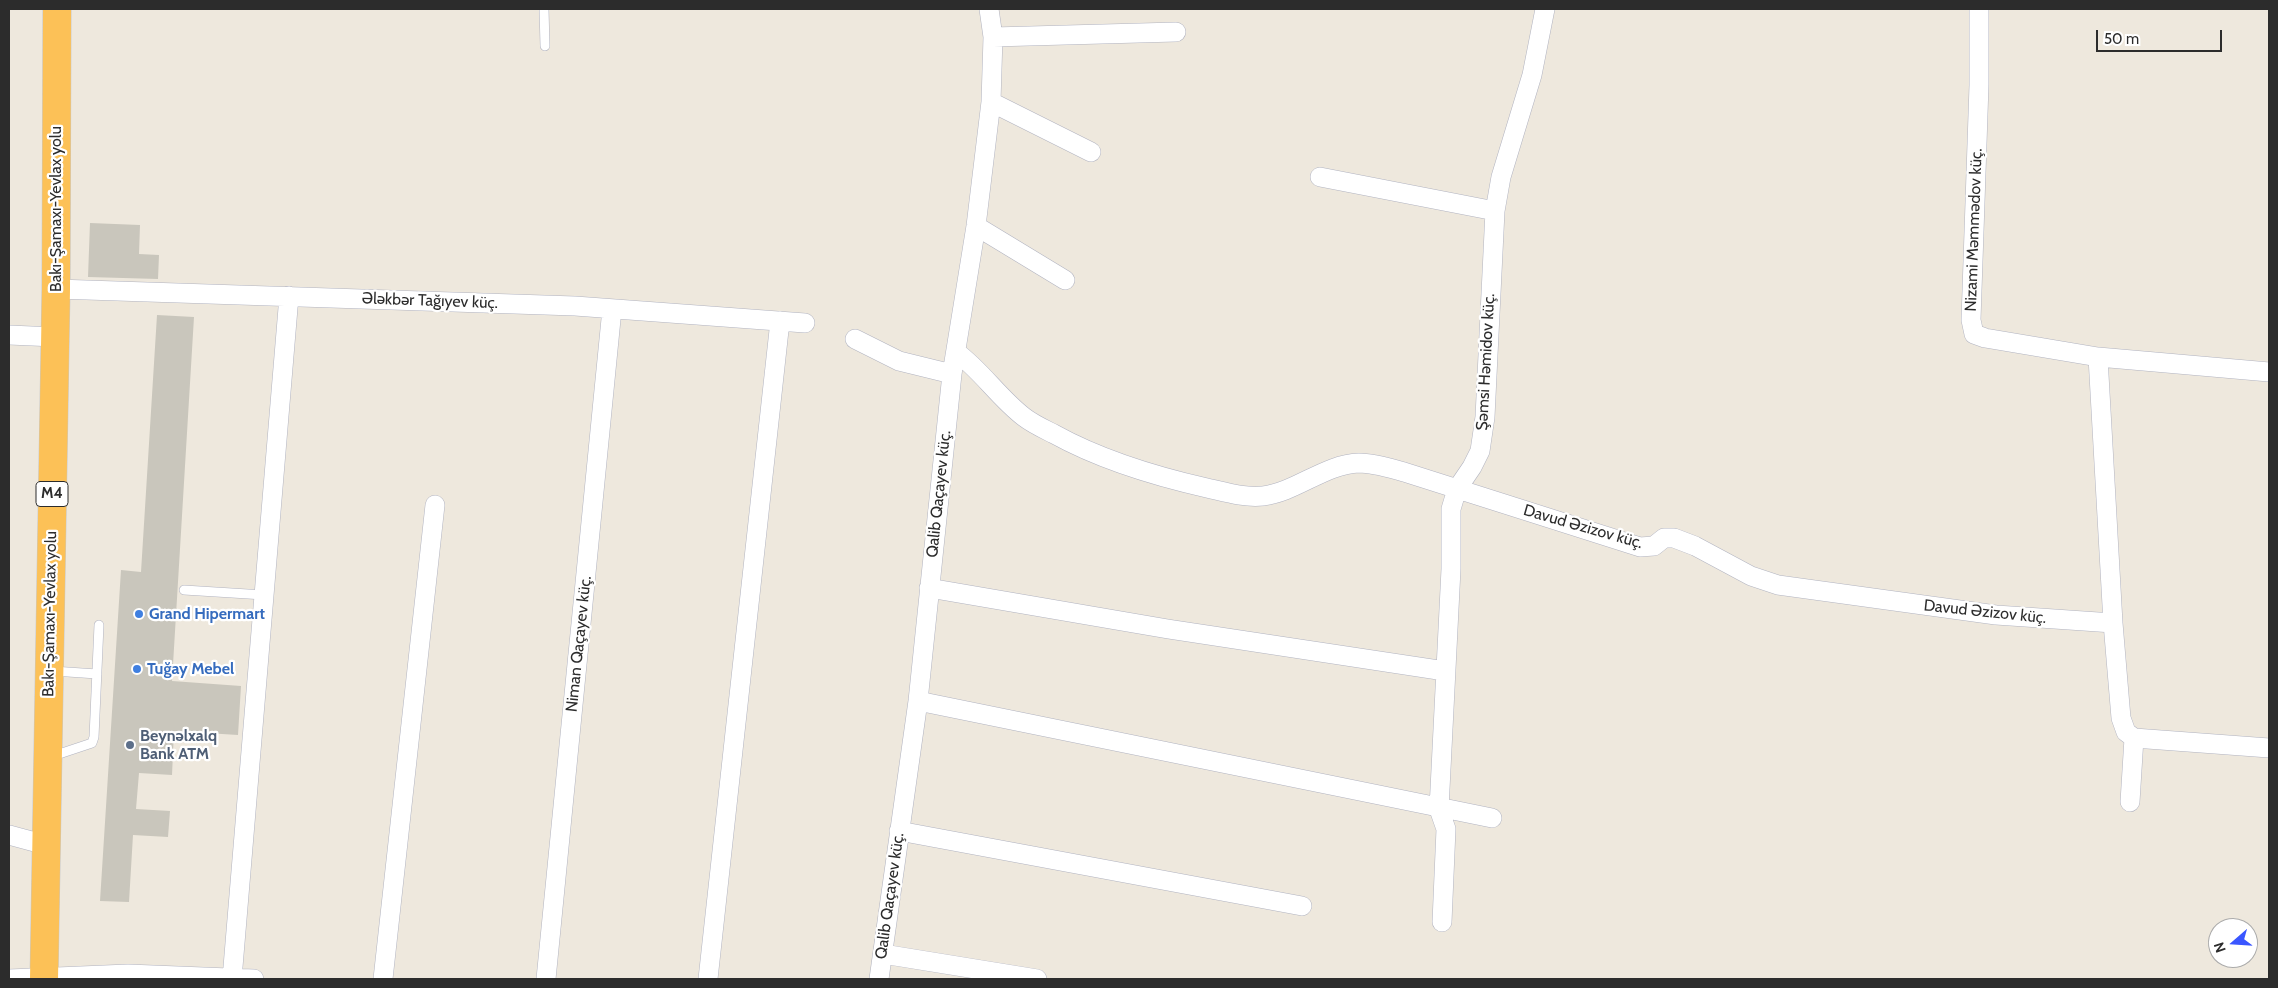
<!DOCTYPE html>
<html>
<head>
<meta charset="utf-8">
<style>
  body { margin:0 }
  #map { position:relative; width:2278px; height:988px; overflow:hidden; background:#eee8dd; font-family:Cabin,sans-serif }
  canvas { display:block }
  .frame { position:absolute; inset:0; border:10px solid #2c2c2c; pointer-events:none }
  .north { position:absolute; left:2208px; top:918px; width:50px; height:50px; box-sizing:border-box; background:#fff; border:1px solid #ababab; border-radius:50%; rotate:251deg; font-size:14px; font-weight:700; line-height:20px; text-align:center; color:#2c2c2c }
  .north::after { content:''; display:block; margin:auto; width:18px; height:22px; background:#3a56ff; clip-path:polygon(50% 0,100% 100%,50% 72%,0 100%) }
  .scale { position:absolute; left:2096px; top:30px; width:126px; height:22px; box-sizing:border-box; border:2px solid #2c2c2c; border-top:0; padding-left:6px; font-size:15px; line-height:18px; white-space:nowrap; color:#2c2c2c; -webkit-text-stroke:4px #fff; paint-order:stroke }
</style>
</head>
<body>
<div id="map">
<canvas width="2278" height="988"></canvas>
<div class="frame"></div>
<div class="north">N</div>
<div class="scale">50 m</div>
</div>
<script>
const ctx = document.querySelector('canvas').getContext('2d');
ctx.lineJoin = 'round';
function fill(path, color) { ctx.fillStyle = color; ctx.fill(path, 'evenodd'); }
function stroke(path, color, width, dash) { ctx.strokeStyle = color; ctx.lineWidth = width; ctx.lineCap = dash ? 'butt' : 'round'; ctx.setLineDash(dash || []); ctx.stroke(path); }
function drawText(font, color, halo, rows, align = 'center') {
  ctx.font = font + ' Cabin,sans-serif'; ctx.lineWidth = 4.5; ctx.setLineDash([]); ctx.textBaseline = 'middle'; ctx.strokeStyle = halo; ctx.fillStyle = color; for (const [text, x, y, turn = 0] of rows) {
    ctx.save(); ctx.translate(x, y); ctx.rotate((+turn || 0) * Math.PI / 180); ctx.textAlign = isNaN(turn) ? turn : align; if (halo) ctx.strokeText(text, 0, 0); ctx.fillText(text, 0, 0); ctx.restore();
  }
}
const building = new Path2D(`
  M90,223L140,225L139,254L159,255L158,279L88,277Z
  M157,315L194,317L172,681L241,686L238,735L174,731L172,775L139,773L136,809L170,811L168,837L133,835L129,902L100,901L121,570L141,572Z`);
const service = new Path2D(`
  M544,9L545,46
  M184,590L264,595
  M53,671L97,674
  M50,757L92,743L94,737L99,625`);
const minor = new Path2D(`
  M1979,9V85L1971,320L1974,334L1985,338L2098,357L2269,372
  M993,37L1176,32
  M991,102L1091,152
  M1320,177L1495,211
  M976,226L1065,280
  M56,289L575,306L805,323
  M9,335L55,337
  M855,339L899,361L952,374
  M956,352C981,370 999,398 1024,417C1033,424 1044,429 1054,434C1101,460 1154,476 1207,488C1225,492 1244,498 1263,496C1296,492 1325,464 1359,463C1374,463 1389,468 1404,472L1640,547L1654,546L1664,538H1674L1695,546L1751,576L1778,585L1996,615L2113,623L2121,718L2126,732L2134,738L2269,748
  M2098,357L2113,623
  M929,588L1168,629L1445,671
  M918,701L1492,818
  M2130,802L2134,738
  M899,831L1302,906
  M9,835L46,845
  M1442,922L1446,829L1439,809L1451,569V509L1457,489L1472,467L1480,451L1485,417L1495,211L1501,177L1532,75L1545,9
  M883,954L1037,979
  M9,979L128,974L254,979
  M232,979L289,296
  M383,979L435,505
  M546,979L612,309
  M708,979L780,321
  M879,979L918,701L952,374L976,226L991,102L993,37L989,9`);
const trunk = new Path2D(`
  M44,979L56,289L57,9`);
const markers = [
  [139,614,5,"#3f7fe0"],
  [137,669,5,"#3f7fe0"],
  [130,745,5,"#5c6f8a"]
];
const shields = [
  [52,494,32]
];
const shieldNames = [
  ["M4",52,494]
];
const streetNames = [
  ["Bakı-Şamaxı-Yevlax yolu",56,209,-90],
  ["Nizami Məmmədov küç.",1974,230,-88],
  ["Ələkbər Tağıyev küç.",430,301,2],
  ["Şəmsi Həmidov küç.",1486,362,-87],
  ["Qalib Qaçayev küç.",939,494,-84],
  ["Davud Əzizov küç.",1583,527,16],
  ["Davud Əzizov küç.",1985,612,6],
  ["Bakı-Şamaxı-Yevlax yolu",50,614,-89],
  ["Niman Qaçayev küç.",579,644,-84],
  ["Qalib Qaçayev küç.",890,896,-82]
];
const shopNames = [
  ["Grand Hipermart",149,614],
  ["Tuğay Mebel",147,669]
];
const serviceNames = [
  ["Beynəlxalq",140,736],
  ["Bank ATM",140,754]
];
fill(building, '#c9c6bc');
stroke(service, '#b1b3c0', 10);
stroke(minor, '#b1b3c0', 20);
stroke(trunk, '#c8c8c8', 29);
stroke(service, '#fff', 9);
stroke(minor, '#fff', 19);
stroke(trunk, '#fcc157', 28);
for (const [x, y, r, color] of markers) { const dot = new Path2D(); dot.arc(x, y, r, 0, 2 * Math.PI); ctx.fillStyle = color; ctx.fill(dot); stroke(dot, '#fff', 2); }
for (const [x, y, w] of shields) { const box = new Path2D(); box.roundRect(x - w / 2, y - 12.5, w, 25, 4); ctx.fillStyle = '#fff'; ctx.fill(box); stroke(box, '#2c2c2c', 1); }
drawText('bold 15px', '#2c2c2c', null, shieldNames);
drawText('16px', '#2c2c2c', '#fff', streetNames);
drawText('bold 16px', '#366cbe', '#fff', shopNames, 'left');
drawText('bold 16px', '#4e5e75', '#fff', serviceNames, 'left');
</script>
</body>
</html>
